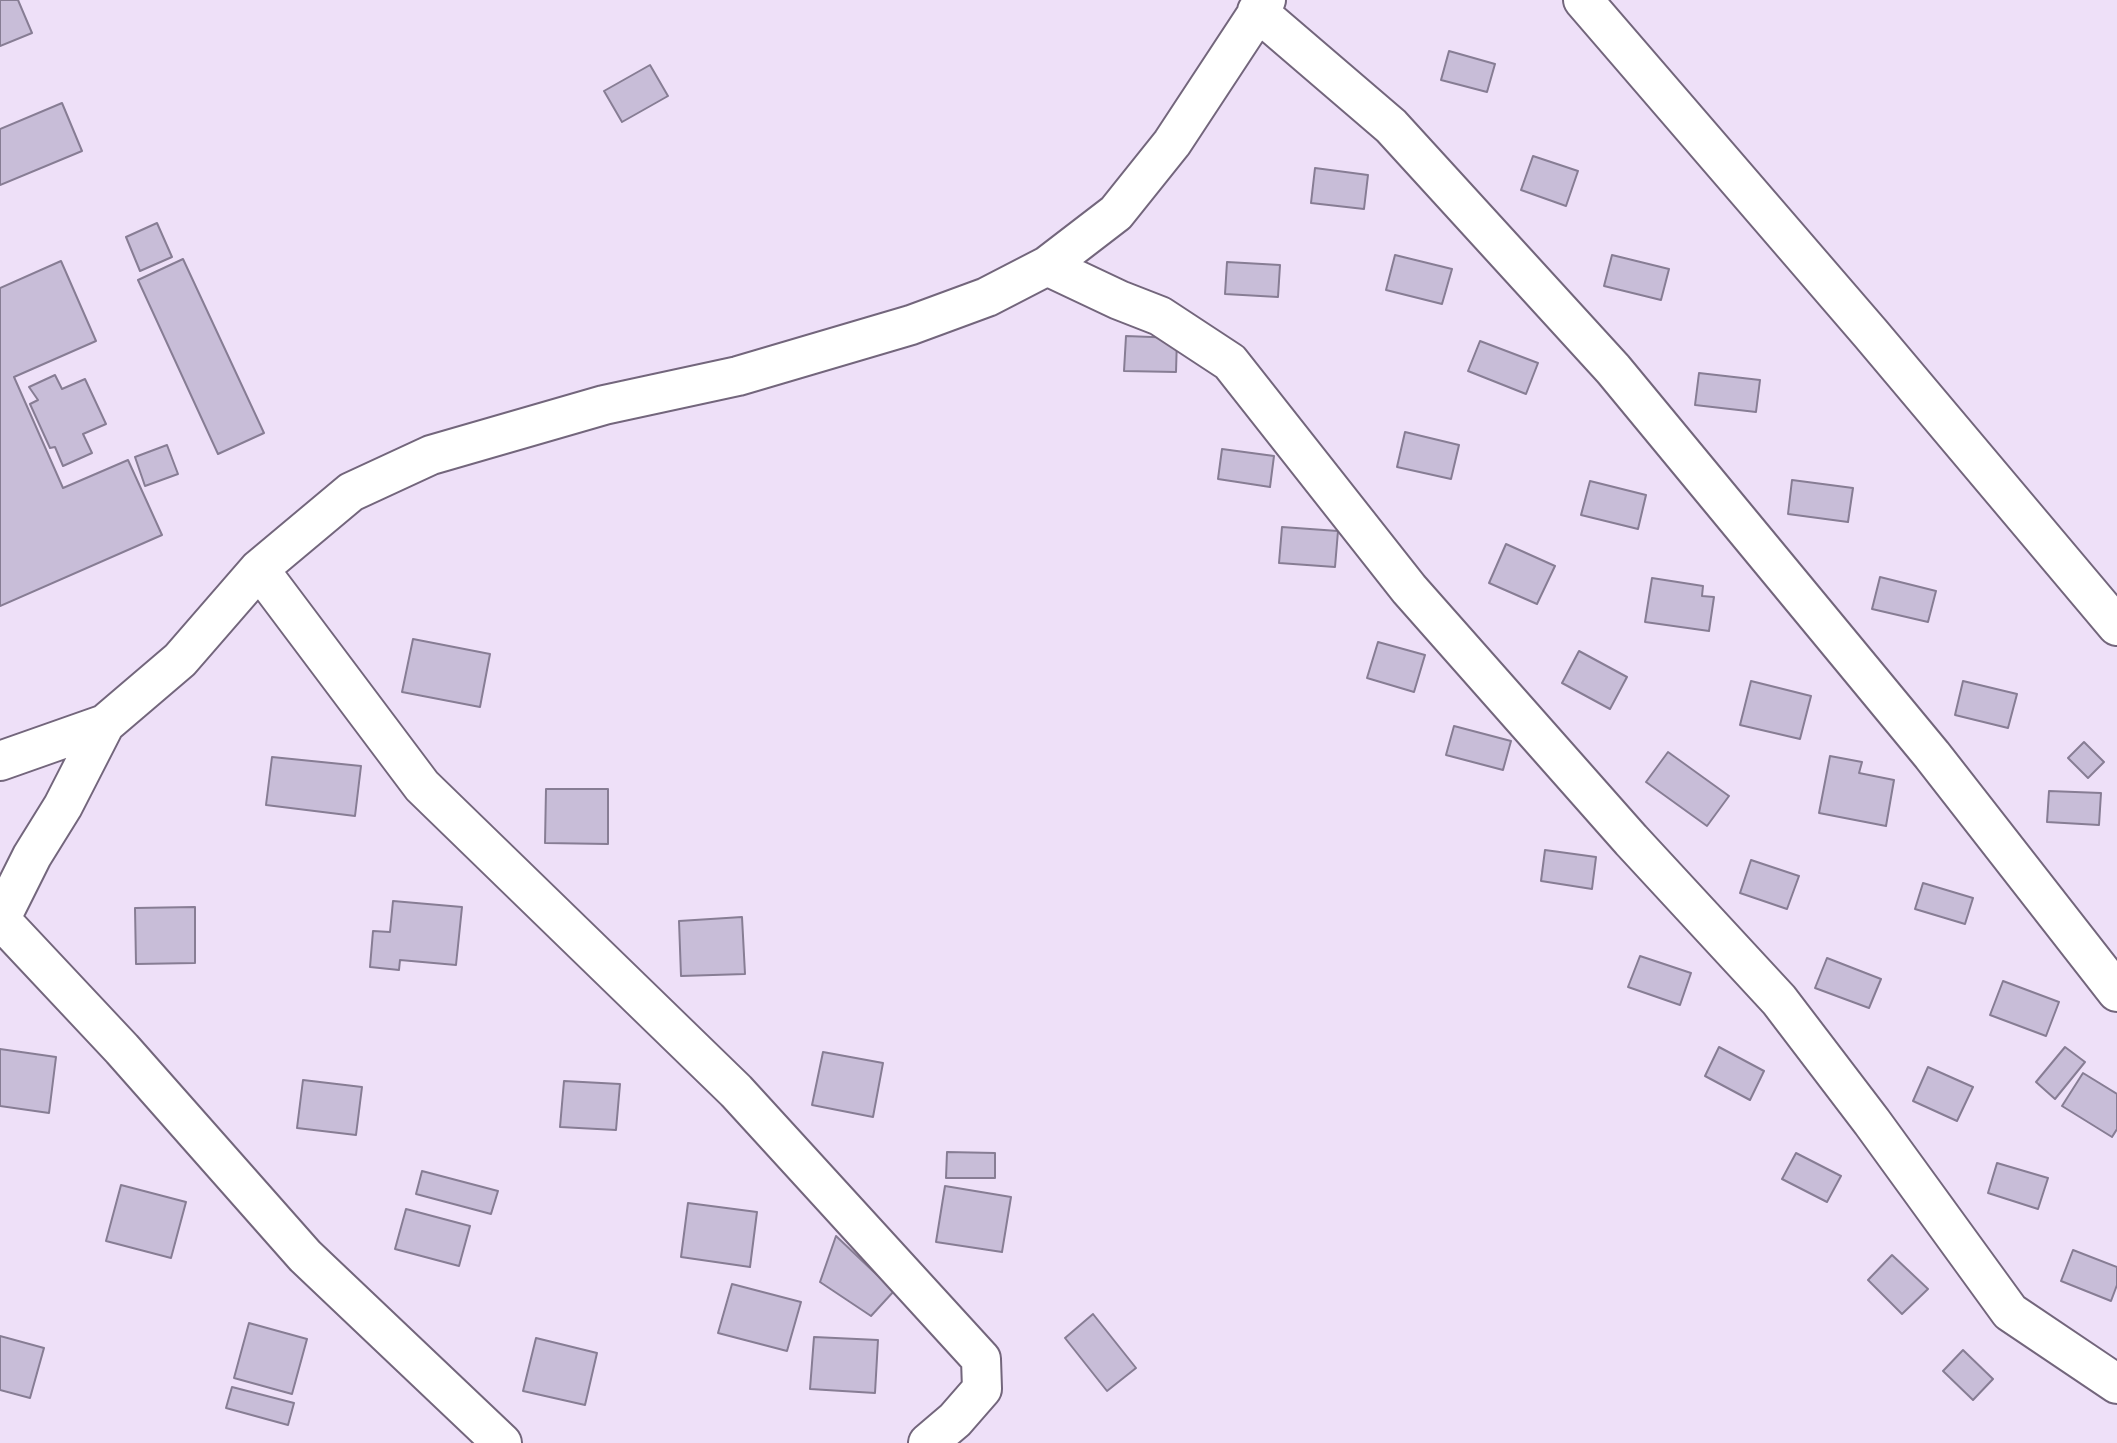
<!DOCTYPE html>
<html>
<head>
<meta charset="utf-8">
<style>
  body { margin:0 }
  canvas { display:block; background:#eee0f8 }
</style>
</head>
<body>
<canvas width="2117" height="1443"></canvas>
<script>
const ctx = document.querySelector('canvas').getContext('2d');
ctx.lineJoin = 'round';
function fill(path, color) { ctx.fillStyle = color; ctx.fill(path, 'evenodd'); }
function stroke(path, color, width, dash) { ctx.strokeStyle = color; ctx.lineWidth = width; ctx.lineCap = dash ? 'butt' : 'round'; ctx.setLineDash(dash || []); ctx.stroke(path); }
const building = new Path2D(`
  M0,0H18L32,33L0,46Z
  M1449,51L1495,64L1487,92L1441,80Z
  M650,65L668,96L622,122L604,91Z
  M62,103L82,151L0,185V129Z
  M1533,156L1578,171L1566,206L1521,190Z
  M1315,168L1368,175L1364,209L1311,203Z
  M157,223L172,257L140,271L126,237Z
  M1395,255L1452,269L1442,304L1386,290Z
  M1612,255L1669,269L1661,300L1604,286Z
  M183,259L264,433L218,454L138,280Z
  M61,261L96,341L14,377L63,488L128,460L162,535L0,606V288Z
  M1227,262L1280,265L1278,297L1225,294Z
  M1126,336L1177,338L1176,372L1124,371Z
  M1480,341L1538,363L1526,394L1468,371Z
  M1699,373L1760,380L1756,412L1695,405Z
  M55,375L62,389L85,379L106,424L83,434L92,453L63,466L55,447L50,448L30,404L38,400L29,387Z
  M1405,432L1459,445L1451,479L1397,467Z
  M167,445L178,474L145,486L135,457Z
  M1222,449L1274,456L1270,487L1218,479Z
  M1792,480L1853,488L1848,522L1788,514Z
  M1590,481L1646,495L1638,529L1581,515Z
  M1282,527L1338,531L1335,567L1279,563Z
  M1506,544L1555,566L1537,604L1489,583Z
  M1880,577L1936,591L1928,622L1872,609Z
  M1652,578L1703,586L1702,596L1714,597L1709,631L1645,622Z
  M413,639L490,654L480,707L402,692Z
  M1378,642L1425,655L1414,692L1367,678Z
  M1579,651L1627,677L1610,709L1562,683Z
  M1751,681L1811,696L1800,739L1740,725Z
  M1963,681L2017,694L2008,728L1955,715Z
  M1454,726L1511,741L1503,770L1446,755Z
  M2084,742L2104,762L2088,778L2068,758Z
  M1668,752L1729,796L1707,826L1646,782Z
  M1830,756L1862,762L1859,773L1894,780L1886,826L1819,813Z
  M272,757L361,766L355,816L266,805Z
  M546,789H608V844L545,843Z
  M2049,791L2101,793L2099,825L2047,822Z
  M1545,850L1596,857L1592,889L1541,881Z
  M1751,860L1799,876L1787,909L1740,893Z
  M1923,883L1973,898L1965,924L1915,909Z
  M393,901L462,907L456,965L400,960L399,970L370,967L373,931L390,932Z
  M195,907V963L136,964L135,908Z
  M742,917L745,974L681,976L679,921Z
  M1640,956L1691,973L1680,1005L1628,987Z
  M1827,958L1881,979L1869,1008L1815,988Z
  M2003,981L2059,1002L2046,1036L1990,1015Z
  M1719,1047L1764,1071L1750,1100L1705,1076Z
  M2065,1047L2085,1062L2055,1099L2036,1082Z
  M0,1049L56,1057L49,1113L0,1106Z
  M823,1052L883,1063L873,1117L812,1105Z
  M1928,1067L1973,1087L1957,1121L1913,1101Z
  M2083,1073L2117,1094V1129L2112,1137L2062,1106Z
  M303,1080L362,1087L356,1135L297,1128Z
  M564,1081L620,1084L616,1130L560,1127Z
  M947,1152L995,1153V1178H946Z
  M1796,1153L1841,1176L1827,1202L1782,1179Z
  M1997,1163L2048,1178L2038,1209L1988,1193Z
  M422,1171L498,1191L491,1214L416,1194Z
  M121,1185L186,1202L171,1258L106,1241Z
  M945,1186L1011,1197L1002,1252L936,1242Z
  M688,1203L757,1212L750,1267L681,1257Z
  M406,1209L470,1226L459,1266L395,1249Z
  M836,1236L894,1291L871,1316L820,1282Z
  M2073,1250L2117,1267V1285L2111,1301L2061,1281Z
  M1892,1255L1928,1289L1902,1314L1868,1280Z
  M732,1284L801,1302L787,1351L718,1333Z
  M1093,1314L1136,1368L1107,1391L1065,1338Z
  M249,1323L307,1339L292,1394L234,1378Z
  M0,1336L44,1348L30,1398L0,1390Z
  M814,1337L878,1340L875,1393L810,1389Z
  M536,1338L597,1353L585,1405L523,1391Z
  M1963,1350L1993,1379L1973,1400L1943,1371Z
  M232,1387L294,1403L288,1425L226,1408Z`);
const minor = new Path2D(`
  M1583,0L1871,334L2117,626
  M1257,11L1391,126L1613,369L1932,755L2117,992
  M1047,266L1119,300L1160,316L1230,362L1409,589L1631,840L1779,1000L1872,1122L2010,1312L2117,1384
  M259,569L422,786L736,1091L981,1359L982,1389L955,1420L928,1443
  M0,761L105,724L180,660L259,569L351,492L431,455L604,405L738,376L911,325L987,297L1047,266L1116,213L1172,143L1266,0
  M0,919L122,1049L305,1256L502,1443
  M0,920L32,856L63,806L105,724`);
fill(building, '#c8bdd8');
stroke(building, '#877d94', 2);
stroke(minor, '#73667c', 42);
stroke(minor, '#fff', 38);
</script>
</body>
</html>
